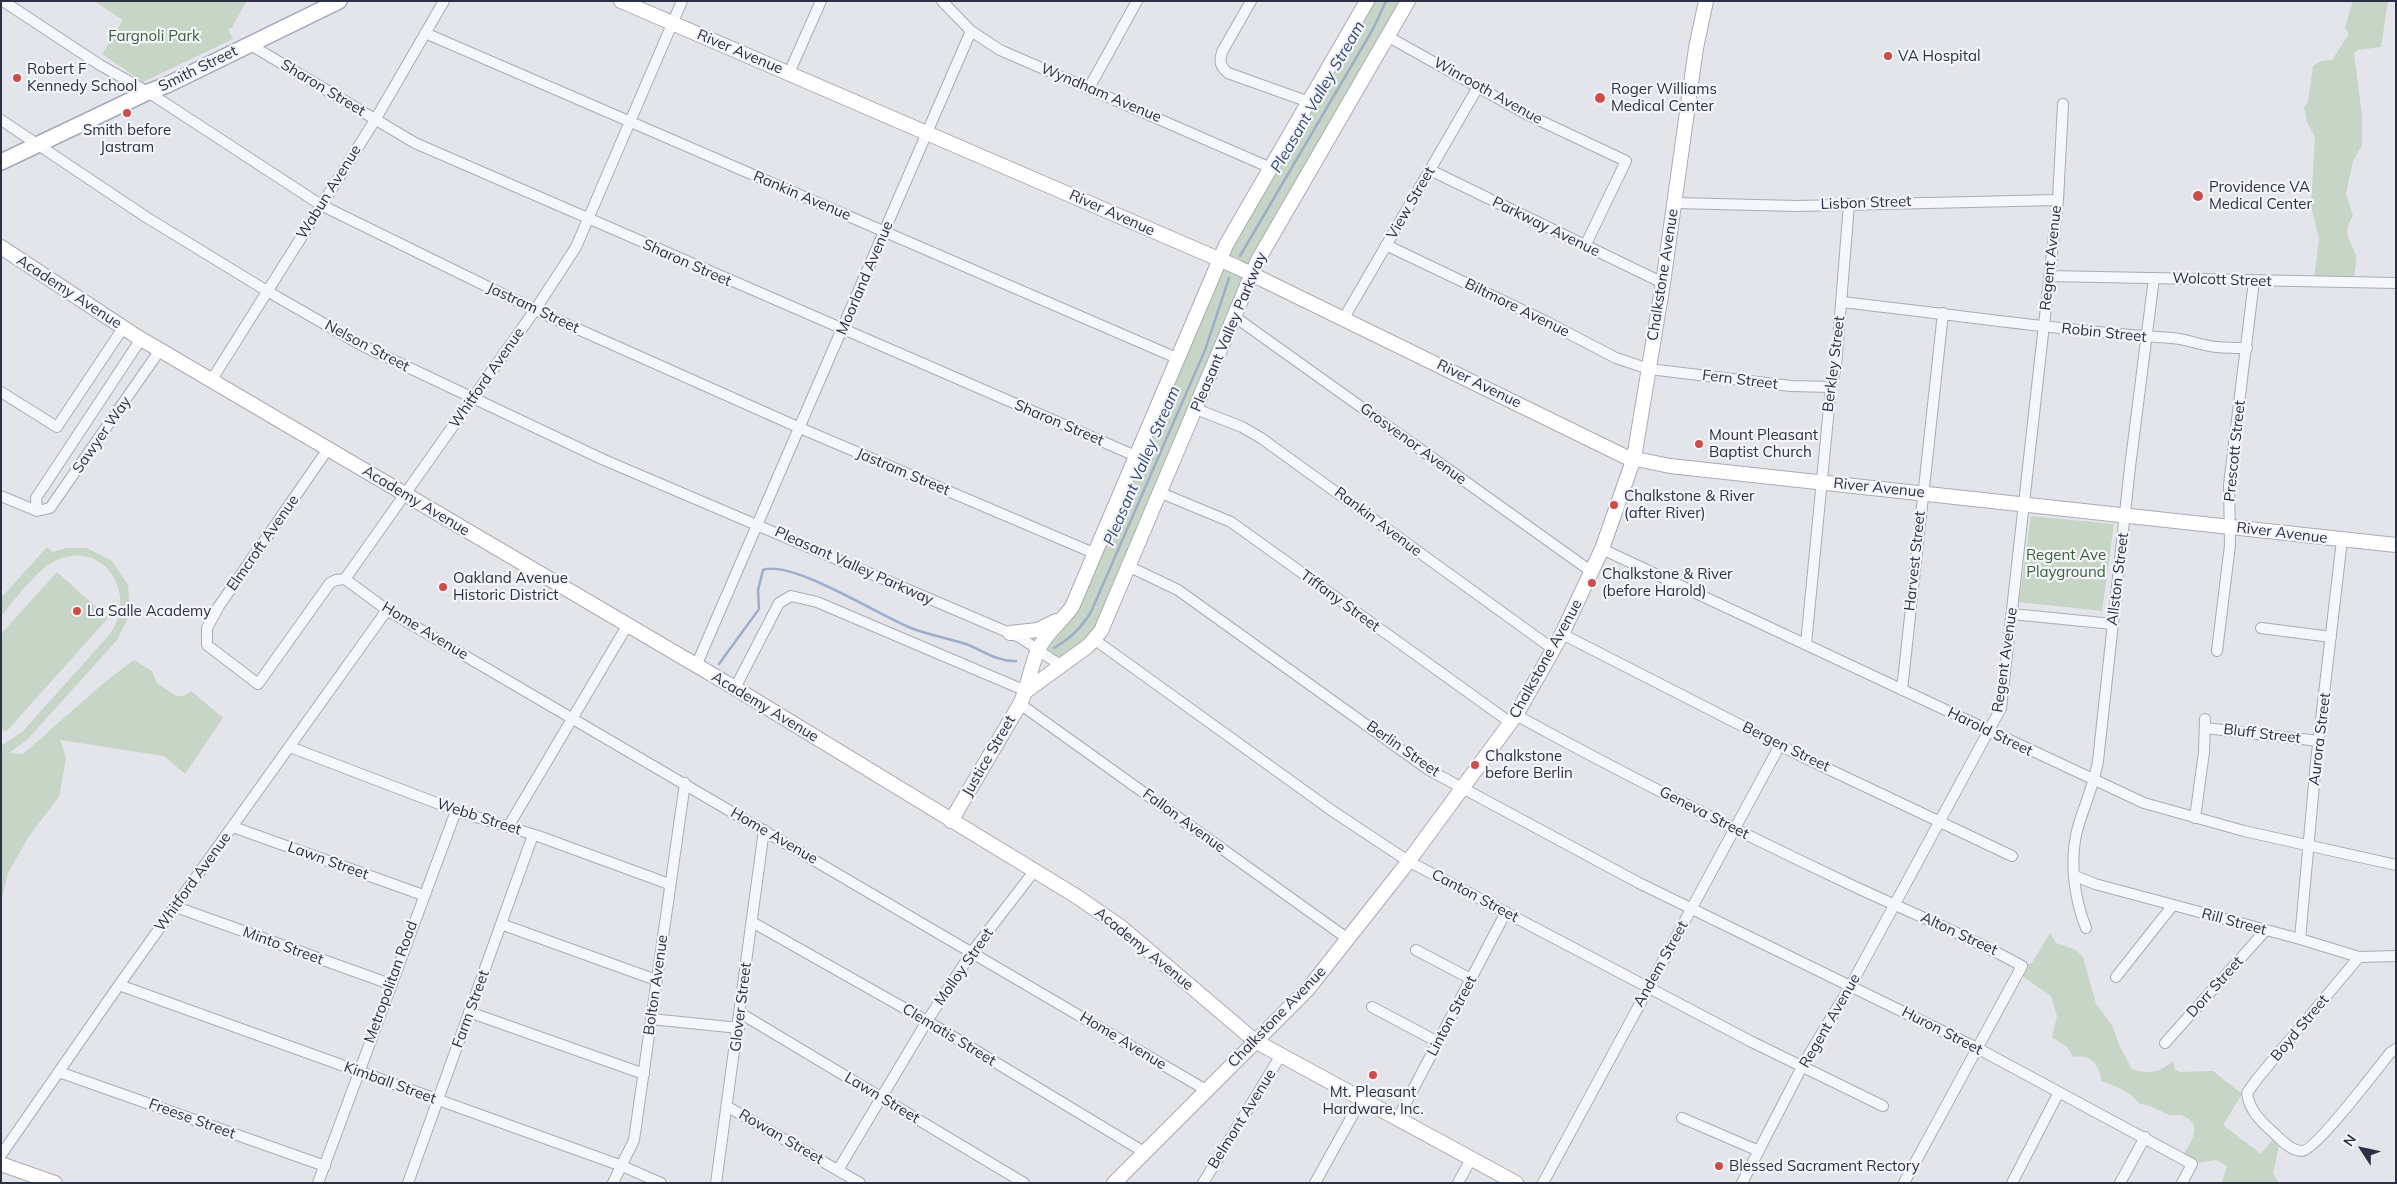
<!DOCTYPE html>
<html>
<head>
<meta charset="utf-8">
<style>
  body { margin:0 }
  #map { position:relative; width:2397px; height:1184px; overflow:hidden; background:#e4e5eb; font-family:Mulish,sans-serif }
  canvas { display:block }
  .frame { position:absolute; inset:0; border:2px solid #2b3044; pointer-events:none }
  .north { position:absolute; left:2337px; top:1124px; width:50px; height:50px; -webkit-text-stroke:4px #f4f5f9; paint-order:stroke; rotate:305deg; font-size:14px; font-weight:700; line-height:20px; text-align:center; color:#2b3044 }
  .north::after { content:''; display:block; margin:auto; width:18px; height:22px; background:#2b3044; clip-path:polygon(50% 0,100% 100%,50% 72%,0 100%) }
</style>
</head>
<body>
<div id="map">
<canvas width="2397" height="1184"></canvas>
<div class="frame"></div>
<div class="north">N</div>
</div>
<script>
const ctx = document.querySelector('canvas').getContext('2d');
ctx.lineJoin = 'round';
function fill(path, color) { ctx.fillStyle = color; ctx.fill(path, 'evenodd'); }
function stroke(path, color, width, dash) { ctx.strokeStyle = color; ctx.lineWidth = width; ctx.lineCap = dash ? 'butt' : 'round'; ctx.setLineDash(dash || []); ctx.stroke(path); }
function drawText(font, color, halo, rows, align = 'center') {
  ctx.font = font + ' Mulish,sans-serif'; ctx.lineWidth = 4.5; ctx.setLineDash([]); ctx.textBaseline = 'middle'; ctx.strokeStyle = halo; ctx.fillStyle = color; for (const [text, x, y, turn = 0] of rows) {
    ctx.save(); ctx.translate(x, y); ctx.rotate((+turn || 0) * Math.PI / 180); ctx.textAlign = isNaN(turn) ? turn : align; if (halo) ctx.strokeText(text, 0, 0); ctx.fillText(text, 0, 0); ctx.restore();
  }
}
const green = new Path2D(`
  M94,1H247L233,25L234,26L228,30L233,39L143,82L102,54L123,20Z
  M1373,1H1411L1252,274L1095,640L1062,665L1038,649L1067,620L1220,260Z
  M2353,1H2388L2381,47L2358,50L2354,53L2362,116V145L2353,161L2346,194L2353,216C2341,233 2351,240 2356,256C2357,263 2354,273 2354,280L2314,279L2319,239L2311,206L2315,137L2307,122L2304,107L2308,102L2313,66L2321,61L2332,60L2349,34L2345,27Z
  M2031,516L2114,524L2102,611L2019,602Z
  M47,547L53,552L67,548H87L112,561L128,585L130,614L117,640L28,739L9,753L23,754L106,681L134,660L152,671L157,683L176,696H184L191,691L223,718L185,774L164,756L60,740L66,758L59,797L29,836L8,873L1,902V746L22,732L110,634C138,596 106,541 59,559C38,567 16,599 1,616V598Z
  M57,572L108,618L6,732L1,728V634Z
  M2050,933L2056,943L2076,950L2083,957L2096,1004L2112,1025L2119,1045L2132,1069C2147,1075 2163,1072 2173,1060L2175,1070L2180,1072L2213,1071L2242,1094L2223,1125L2261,1154L2273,1139L2279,1146L2273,1173L2279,1183H2222L2227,1166L2216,1160L2191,1164L2182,1157C2191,1143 2205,1123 2181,1115C2177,1114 2174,1116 2170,1115C2159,1111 2152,1105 2140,1104C2129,1091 2117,1086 2101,1081C2101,1066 2090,1053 2073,1057L2068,1048L2052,1037L2057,1016L2051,996L2018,973L2021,966L2032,963Z`);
const stream = new Path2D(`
  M1240,256L1373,29L1386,1
  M1054,648C1071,638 1081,628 1091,612L1205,350L1229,278
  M719,664L759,609L758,590L763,570C791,559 882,617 911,628C928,635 948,638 966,644C982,650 998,662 1016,661`);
const street = new Path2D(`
  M3,1L100,65L148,92L321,205L535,310L800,428L1096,554
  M942,1L971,31L1000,50L1271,168
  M1251,1L1222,52C1219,62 1220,66 1228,73L1309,102
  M425,33L1179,359
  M1387,36L1526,114L1626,161L1585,246
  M249,44L415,143L1138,457
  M789,73L821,1
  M1089,88L1137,1
  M1,120L146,217L267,291L361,345L602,459L1019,637C1035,646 1046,658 1062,665
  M1430,170L1663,283
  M1675,203L1797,206L2058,200
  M1386,245L1545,321L1616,358L1649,369L1791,386L1831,387
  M2049,276L2396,283
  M1841,302C1951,314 2062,331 2172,338C2187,339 2202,346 2217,347C2227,348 2237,348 2247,348
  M1235,317L1592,572
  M1344,318L1478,87
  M211,381L375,120L444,1
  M1,392L57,427L123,328
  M1196,409L1242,427L1261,438L1553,649
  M328,449L219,606L207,628V645L258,684L330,583L336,580L345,579
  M1161,493L1231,522L1511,723
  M1,496L37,511L50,508L160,350
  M37,511L36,498L141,339
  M1602,549L2144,803L2244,831L2396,865
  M1130,567L1178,590L1429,770L1639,883L1977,1048L2192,1164L2182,1183
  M345,579L387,610L1206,1090
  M345,579L535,310L576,247L682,1
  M2012,614L2113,624
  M2261,628L2331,637
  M1562,634L1803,757L2012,856
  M1095,640L1331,810L1408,861L1750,1041L1883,1106
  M1806,644L1831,387L1836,366L1849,204
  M2217,651L2230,545L2229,485L2254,281
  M696,666L971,31
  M735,688L779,603L791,596L817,602L1026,691
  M1902,690L1943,313
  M1020,704L1348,939
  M1516,715C1625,775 1735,830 1847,883C1906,911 1965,934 2022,966L1904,1183
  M2205,728L2319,741
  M290,747L460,812L538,836L669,884
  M2195,818L2204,752L2205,719
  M233,827L423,895
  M508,827L627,626
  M2075,876L2095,884L2300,939L2359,957L2396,956
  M176,907L390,984
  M752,922L927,1021L1144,1152
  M501,924L656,980
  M2086,928C2074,898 2069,859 2078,827C2085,804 2094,784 2098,761L2130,467L2154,278
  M2300,939L2316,762L2342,540
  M1416,950L1471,979
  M2359,957L2257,1079L2247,1093C2249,1110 2261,1122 2274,1133C2281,1140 2291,1151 2302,1151C2315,1151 2378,1068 2390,1053L2396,1049
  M2116,977L2173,905
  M119,985L622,1166L661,1183
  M1372,1007L1438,1042
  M469,1012L644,1074
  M740,1013L1024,1183
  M651,1019L739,1028
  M2165,1043L2265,931
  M59,1072L325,1166
  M728,1107L860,1183
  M1682,1118L1759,1151
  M1397,1120L1506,912
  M1,1155L119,985L387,610
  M838,1170L927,1021L972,952L1035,870
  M318,1183L456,811
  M408,1183L533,835
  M613,1183L634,1140L685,783
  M716,1183L764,830
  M1203,1183L1281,1055
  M1315,1183L1361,1100
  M1458,1183L1471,1159
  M1543,1183L1780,745
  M1742,1183L1805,1061L1851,985L2001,708L2058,200L2063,104
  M2012,1183L2059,1092
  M2120,1183L2145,1137`);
const secondary = new Path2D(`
  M621,1L1237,267L1626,457L1670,466L2396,545
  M1,247L136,336L735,688L1076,896L1121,927L1255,1041L1516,1183
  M1010,633L1038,630L1056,621
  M1026,691L1088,646L1101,631L1258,260L1408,1
  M951,821L1020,704C1029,686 1030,666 1039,648C1047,632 1062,621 1072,607L1226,245L1367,1
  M1,1164L55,1183
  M1114,1183L1308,989L1405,866L1516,715L1562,634L1602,549L1634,458L1663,283L1696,48L1706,1`);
const primary = new Path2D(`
  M1,162L148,92L167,85L339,1`);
const markers = [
  [1888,56,5,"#ce4d4b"],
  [17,78,5,"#ce4d4b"],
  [1600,98,6,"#ce4d4b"],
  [127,113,5,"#ce4d4b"],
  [2198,196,6,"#ce4d4b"],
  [1699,444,5,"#ce4d4b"],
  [1614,505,5,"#ce4d4b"],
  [1592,583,5,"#ce4d4b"],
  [443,587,5,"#ce4d4b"],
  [77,611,5,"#ce4d4b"],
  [1475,765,5,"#ce4d4b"],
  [1373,1075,5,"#ce4d4b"],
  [1719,1166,5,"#ce4d4b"]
];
const parkNames = [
  ["Fargnoli Park",154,36],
  ["Regent Ave",2066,555],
  ["Playground",2066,572]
];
const streetNames = [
  ["River Avenue",740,52,23],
  ["Smith Street",198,69,-26],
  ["Sharon Street",323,88,31],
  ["Winrooth Avenue",1488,91,29],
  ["Wyndham Avenue",1101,93,23],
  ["Wabun Avenue",329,192,-58],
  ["Rankin Avenue",802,196,23],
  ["View Street",1411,203,-60],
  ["Lisbon Street",1866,203,-2],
  ["River Avenue",1112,213,24],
  ["Parkway Avenue",1546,227,26],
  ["Regent Avenue",2051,258,-84],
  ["Sharon Street",687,263,24],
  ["Chalkstone Avenue",1663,275,-81],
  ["Moorland Avenue",865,278,-67],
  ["Wolcott Street",2222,280,2],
  ["Academy Avenue",69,292,33],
  ["Jastram Street",533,308,25],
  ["Biltmore Avenue",1517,308,26],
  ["Pleasant Valley Parkway",1229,332,-67],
  ["Robin Street",2104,333,6],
  ["Nelson Street",367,346,28],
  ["Berkley Street",1834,364,-83],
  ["Whitford Avenue",487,378,-55],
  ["Fern Street",1740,380,7],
  ["River Avenue",1479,384,26],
  ["Sharon Street",1059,423,23],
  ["Sawyer Way",102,435,-55],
  ["Grosvenor Avenue",1413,444,36],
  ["Prescott Street",2235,451,-84],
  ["Jastram Street",903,472,23],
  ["River Avenue",1879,488,6],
  ["Academy Avenue",416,501,31],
  ["Rankin Avenue",1378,522,37],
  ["River Avenue",2282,533,7],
  ["Elmcroft Avenue",263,543,-55],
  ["Harvest Street",1915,561,-84],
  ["Pleasant Valley Parkway",854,566,24],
  ["Allston Street",2118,579,-83],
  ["Tiffany Street",1340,601,36],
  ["Home Avenue",425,631,31],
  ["Chalkstone Avenue",1546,659,-61],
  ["Regent Avenue",2005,660,-82],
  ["Academy Avenue",765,707,31],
  ["Harold Street",1990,732,26],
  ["Bluff Street",2262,734,7],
  ["Aurora Street",2320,739,-83],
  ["Bergen Street",1786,747,26],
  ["Berlin Street",1403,749,35],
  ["Justice Street",989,756,-60],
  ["Geneva Street",1704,813,27],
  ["Webb Street",479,817,18],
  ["Fallon Avenue",1184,821,36],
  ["Home Avenue",774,836,30],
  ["Lawn Street",328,861,20],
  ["Whitford Avenue",193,882,-54],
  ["Canton Street",1475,896,28],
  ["Rill Street",2234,922,15],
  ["Alton Street",1959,934,25],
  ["Minto Street",283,946,20],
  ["Academy Avenue",1144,949,39],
  ["Andem Street",1661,964,-61],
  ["Molloy Street",964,967,-55],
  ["Metropolitan Road",391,982,-70],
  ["Bolton Avenue",656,985,-82],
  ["Dorr Street",2215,987,-48],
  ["Glover Street",741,1007,-83],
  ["Farm Street",471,1009,-70],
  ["Linton Street",1452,1016,-62],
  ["Chalkstone Avenue",1277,1017,-46],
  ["Regent Avenue",1830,1021,-60],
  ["Boyd Street",2300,1028,-50],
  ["Huron Street",1942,1031,27],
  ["Clematis Street",949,1035,31],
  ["Home Avenue",1123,1041,31],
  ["Kimball Street",390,1083,20],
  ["Lawn Street",882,1098,31],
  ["Freese Street",192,1119,20],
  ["Belmont Avenue",1242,1119,-58],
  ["Rowan Street",781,1137,30]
];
const poiNames = [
  ["VA Hospital",1898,56],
  ["Robert F",27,69],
  ["Kennedy School",27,86],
  ["Roger Williams",1611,89],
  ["Medical Center",1611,106],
  ["Smith before",127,130,"center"],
  ["Jastram",127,147,"center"],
  ["Providence VA",2209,187],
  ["Medical Center",2209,204],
  ["Mount Pleasant",1709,435],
  ["Baptist Church",1709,452],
  ["Chalkstone & River",1624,496],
  ["(after River)",1624,513],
  ["Chalkstone & River",1602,574],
  ["(before Harold)",1602,591],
  ["Oakland Avenue",453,578],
  ["Historic District",453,595],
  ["La Salle Academy",87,611],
  ["Chalkstone",1485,756],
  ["before Berlin",1485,773],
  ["Mt. Pleasant",1373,1092,"center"],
  ["Hardware, Inc.",1373,1109,"center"],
  ["Blessed Sacrament Rectory",1729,1166]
];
const waterNames = [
  ["Pleasant Valley Stream",1318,97,-60],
  ["Pleasant Valley Stream",1142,466,-67]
];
fill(green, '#c6d5c5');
stroke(stream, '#9fadcb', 2.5);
stroke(street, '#a9abb6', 12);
stroke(secondary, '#a9abb6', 16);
stroke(primary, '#a3a8b7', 18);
stroke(street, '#f6f7fa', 10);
stroke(secondary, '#fff', 14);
stroke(primary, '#fff', 15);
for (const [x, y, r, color] of markers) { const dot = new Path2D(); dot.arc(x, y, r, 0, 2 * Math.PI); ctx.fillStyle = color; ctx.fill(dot); stroke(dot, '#f4f5f9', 2); }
drawText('15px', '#3a5f39', '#f4f5f9', parkNames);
drawText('15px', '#2b3044', '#f4f5f9', streetNames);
drawText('15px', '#2b3044', '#f4f5f9', poiNames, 'left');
drawText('italic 16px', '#354878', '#f4f5f9', waterNames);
</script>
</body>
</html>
